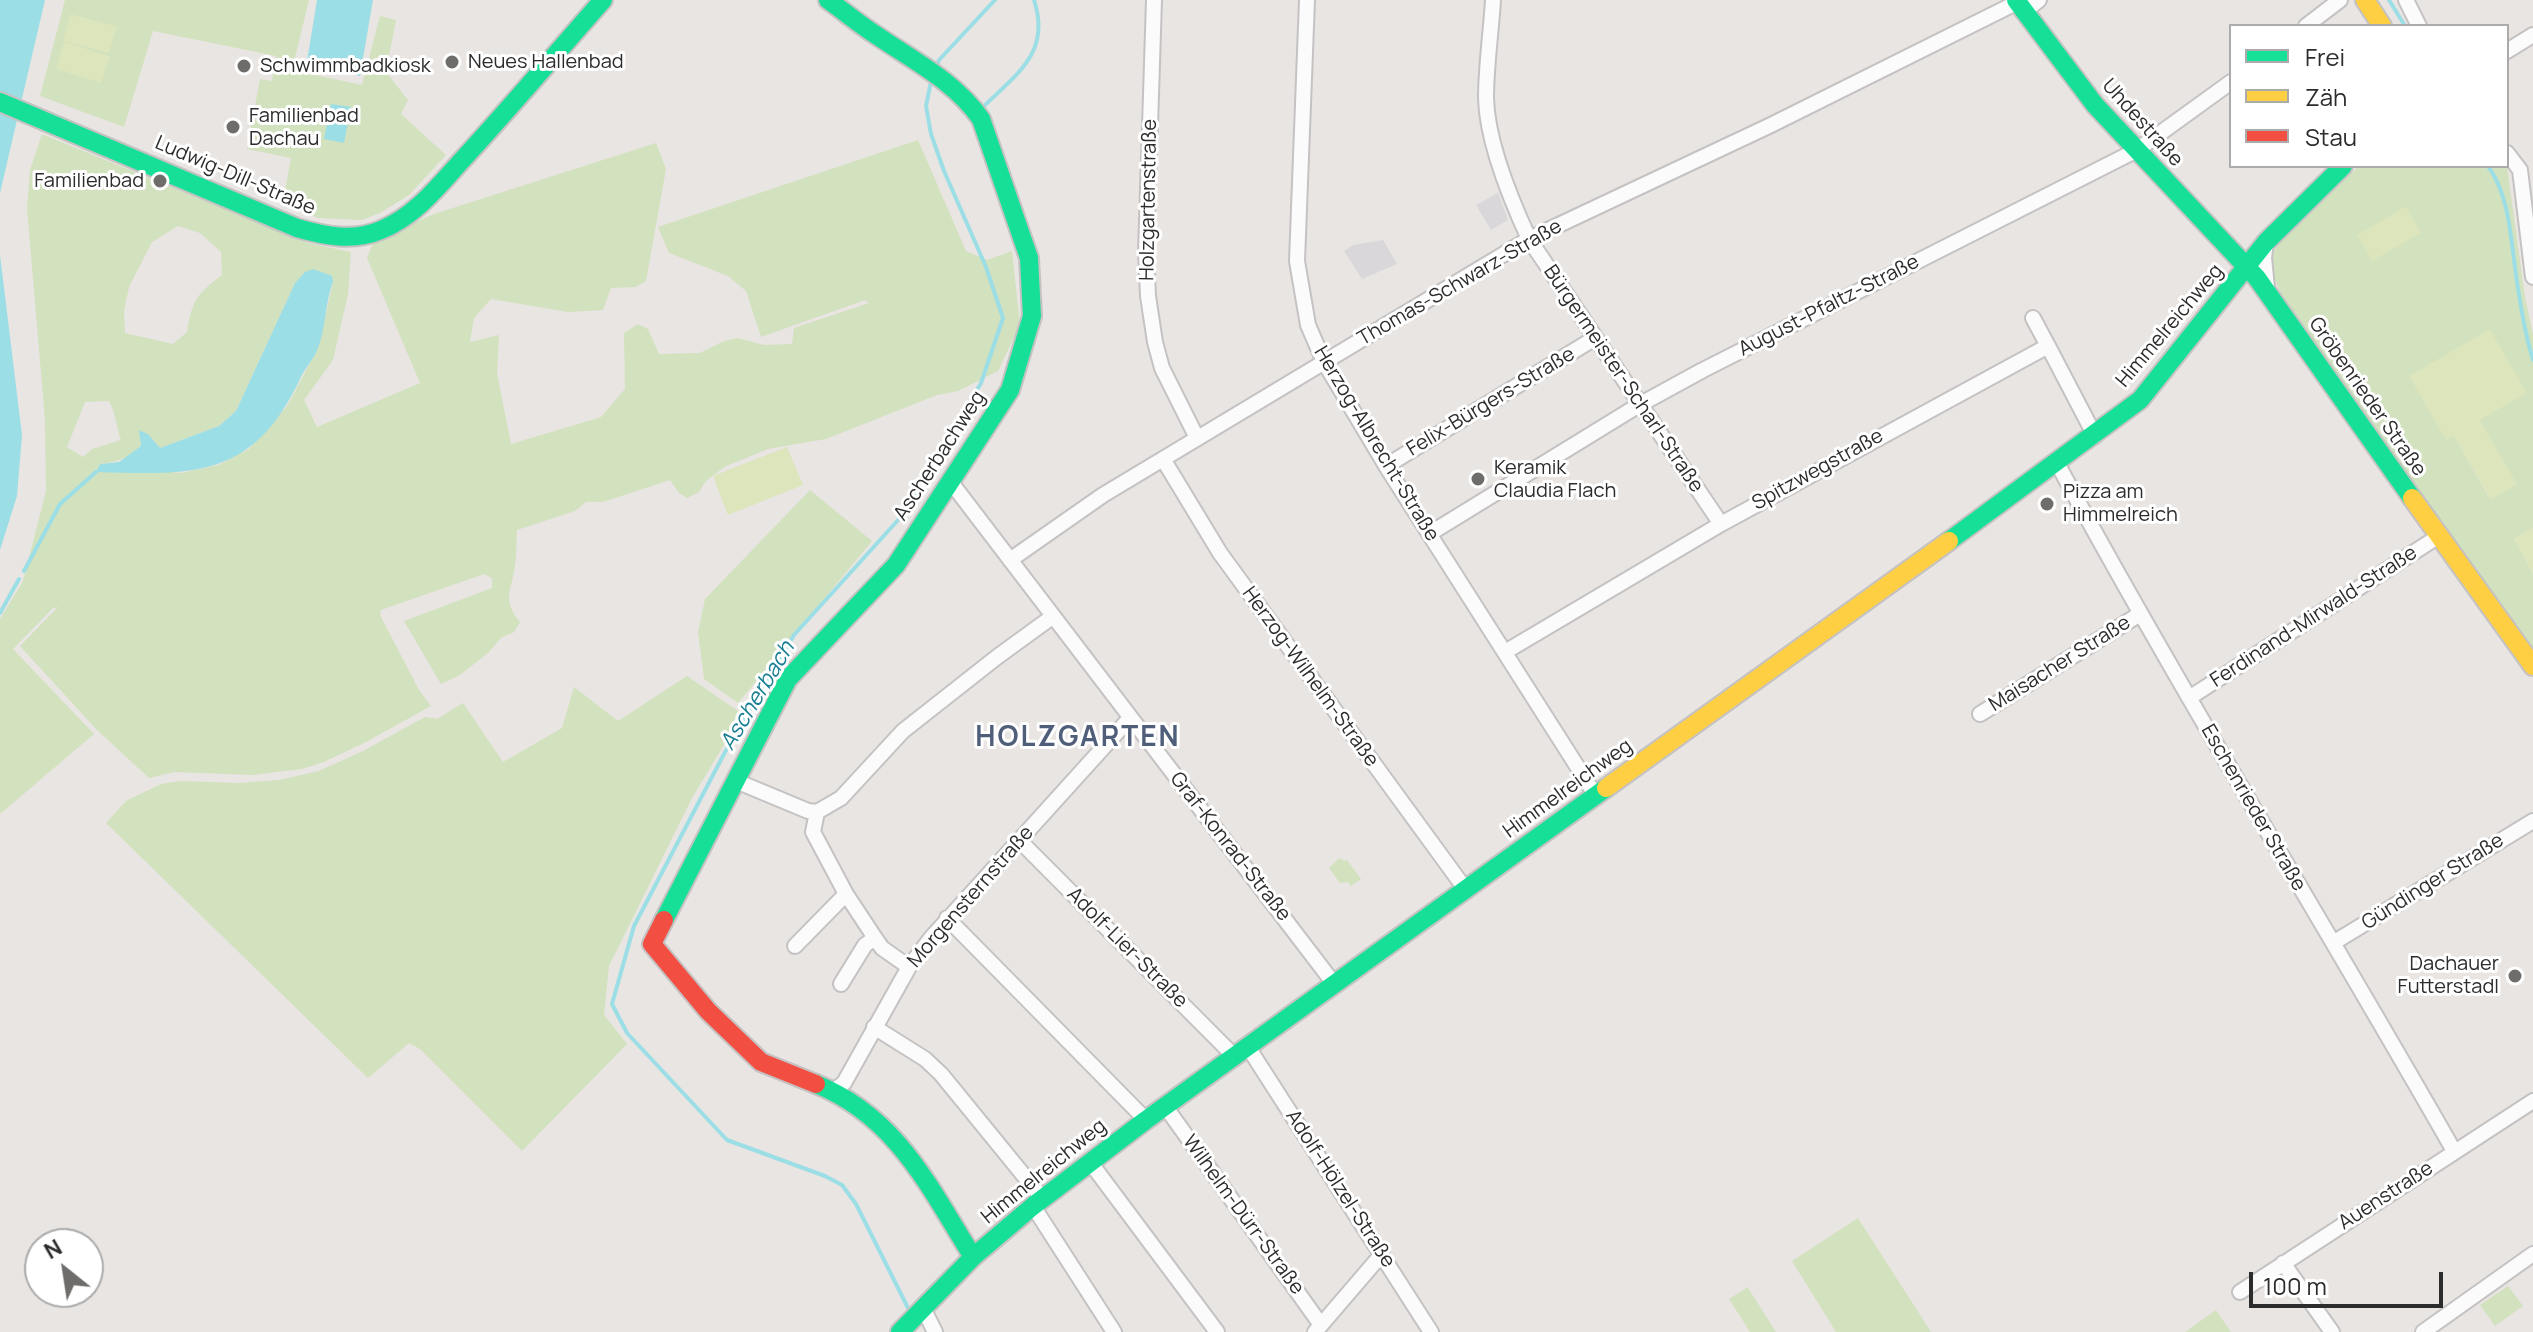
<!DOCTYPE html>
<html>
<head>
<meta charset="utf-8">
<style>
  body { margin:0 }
  #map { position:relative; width:2533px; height:1332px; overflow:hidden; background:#e9e5e2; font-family:Manrope,sans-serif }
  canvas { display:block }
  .legend { position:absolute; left:2229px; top:24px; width:280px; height:144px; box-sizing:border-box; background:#fff; border:2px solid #ababab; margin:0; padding:10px 14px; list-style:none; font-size:24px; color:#2c2c2c }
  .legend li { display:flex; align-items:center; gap:16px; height:40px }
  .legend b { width:40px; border:2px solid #ababab }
  .north { position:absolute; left:24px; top:1228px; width:80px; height:80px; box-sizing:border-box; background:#fff; border:2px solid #ababab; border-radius:50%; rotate:330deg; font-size:22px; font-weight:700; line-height:32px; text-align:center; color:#2c2c2c }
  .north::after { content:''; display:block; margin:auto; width:28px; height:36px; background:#6e6d6c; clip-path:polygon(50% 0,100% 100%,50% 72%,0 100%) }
  .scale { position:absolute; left:2249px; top:1272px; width:194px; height:36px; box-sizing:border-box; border:4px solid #2c2c2c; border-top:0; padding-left:10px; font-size:24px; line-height:28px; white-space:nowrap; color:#2c2c2c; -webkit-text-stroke:6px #fff; paint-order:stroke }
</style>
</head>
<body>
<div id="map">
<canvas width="2533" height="1332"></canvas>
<ul class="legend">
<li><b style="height:10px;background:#16e098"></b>Frei</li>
<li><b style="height:10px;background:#ffcf43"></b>Zäh</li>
<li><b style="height:10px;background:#f24e42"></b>Stau</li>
</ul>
<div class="north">N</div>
<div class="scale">100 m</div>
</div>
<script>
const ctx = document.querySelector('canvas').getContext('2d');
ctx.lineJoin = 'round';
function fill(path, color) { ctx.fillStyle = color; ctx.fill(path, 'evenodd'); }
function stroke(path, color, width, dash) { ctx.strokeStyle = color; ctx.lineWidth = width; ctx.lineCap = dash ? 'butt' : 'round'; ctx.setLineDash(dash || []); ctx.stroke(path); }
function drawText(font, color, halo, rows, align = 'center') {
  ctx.font = font + ' Manrope,sans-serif'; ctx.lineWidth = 6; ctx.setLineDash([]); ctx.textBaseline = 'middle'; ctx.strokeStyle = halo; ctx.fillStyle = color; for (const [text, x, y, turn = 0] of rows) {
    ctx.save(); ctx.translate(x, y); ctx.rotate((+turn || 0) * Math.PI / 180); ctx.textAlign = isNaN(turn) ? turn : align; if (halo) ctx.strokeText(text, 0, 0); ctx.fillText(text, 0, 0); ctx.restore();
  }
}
const industrial = new Path2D(`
  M1498,193L1508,220L1491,230L1476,205Z
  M1383,240L1397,264L1362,279L1344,251L1353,245Z`);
const green = new Path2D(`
  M65,0H309L292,70L362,85L380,16L396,20L386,72L408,100L401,114L446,155L409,195L380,213L362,220L318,218L283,201L291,158L247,149L260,79L272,81L276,56L153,31L124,127L40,96Z
  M42,134L308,243L351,252L348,294L333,360L304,400L317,427L420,383L367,258L374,241L434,214L656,143L666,169L646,281L636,287L611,288L603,310L568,312L491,299L474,318L470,342L499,335L497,373L511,444L601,417L625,389L624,333L638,324L648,329L659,354L700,353L724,341L738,338L764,345L792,344L794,328L869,303L865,300L761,337L746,291L728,276L669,253L658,227L918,140L966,251L987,260L1012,251L1020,325L998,371L958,391L937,395L826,439L768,449L724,467L706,481L699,492L687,498L679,493L670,480L603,502H586L575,511L517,530C516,543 517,558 514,571C510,594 503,601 520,622L514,632L501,638L488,653L460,675L441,684L404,621L492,588V578L484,574L381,610L380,615L419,690L431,706L366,742L324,762L302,769L253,775L174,772L149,778L97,730L20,646L58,607L53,608L13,649L94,734L0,814V619L23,581L46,491L45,420L27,208L30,170ZM178,226L200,233L221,252L222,275C197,294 192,300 187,332L173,344L125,333L124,311L129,287L152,242ZM333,282L318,348L287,406L249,449L218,465L181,473L100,464C118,462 128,458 141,446L140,431L148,434L160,448L219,426L236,411L295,283ZM109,401C116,413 116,427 121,440L92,449L83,457L67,447L85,402Z
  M2359,166L2507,167L2525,297L2533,334V528L2514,539L2533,573V651L2406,477L2282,297C2277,284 2269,269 2273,255C2280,232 2339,185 2359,166ZM2454,436L2517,484L2490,499Z
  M810,490L872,541L738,703L704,679L698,632L705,599Z
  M687,676L738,711L725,743L692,798L609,966L604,1015L627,1044L522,1151L420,1049L409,1043L368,1078L106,823L126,801L161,784L181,781L239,783L279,780L319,771L363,751L425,717L437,719L463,703L503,762L562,728L574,687L618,721Z
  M1339,858L1344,861L1347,860L1361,879L1351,886L1348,882L1340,883L1329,868Z
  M1858,1218L1931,1332H1836L1792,1261Z
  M2508,1286L2523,1306L2495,1326L2480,1305Z
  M1748,1287V1288L1776,1332H1750L1729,1299Z
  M2216,1310L2231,1332H2185Z`);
const pitch = new Path2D(`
  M70,14L117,26L109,53L63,41Z
  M64,42L110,56L101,83L56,69Z
  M2406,206L2421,233L2372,261L2357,235Z
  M2490,329L2527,393L2480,420L2517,484L2491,500L2454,436L2446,440L2409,376Z
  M787,447L803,485L728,515L713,476Z
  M2533,528V573L2514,539Z`);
const water = new Path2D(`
  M0,0H45L0,193Z
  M317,0H373L360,76L306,67Z
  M331,104L351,107L344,143L324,139Z
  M0,255L22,435L17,496L0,550Z
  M313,269L332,276L333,282C325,303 326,327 318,348C314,359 305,368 300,379C253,479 194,475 96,472L100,464L119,462L141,446L139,430L148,434L160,448L219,426L236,411L295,283L305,272Z`);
const stream = new Path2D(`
  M2389,0L2405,26
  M937,66L939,60L995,0
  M984,106C1018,73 1051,52 1034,0
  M2488,166C2509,196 2510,232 2515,267C2519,298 2524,330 2533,360
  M24,571L60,504L96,472
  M0,613L19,579
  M910,1312L856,1204L842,1185L825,1176L727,1140L627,1033L612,1004L634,926L724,754L794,635L899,519L981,383L1003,318L986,267L944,171L931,134L926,106L931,82`);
const street = new Path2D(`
  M1154,0L1146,252L1148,296L1155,342L1162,368L1197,438
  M1307,0L1297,261L1308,325L1324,362L1386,466L1596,796
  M1493,0C1491,33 1486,66 1486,98C1487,142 1511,200 1529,239L1721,524
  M2406,0L2419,26
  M2024,12L2039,0
  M2306,26L2340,0
  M2507,51L2533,35
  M2507,153L2520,170L2533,277
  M2266,242L2264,258L2267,288
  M2033,318L2048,346
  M1163,459L1220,553L1466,890
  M2057,463C2183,696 2323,921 2454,1151
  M1386,466L1595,338
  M950,481L1335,985
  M1429,534L1639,405L1703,370L2137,150L2231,82
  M1010,560L1103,495L1529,239L1771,125L2018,2
  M1505,652L1721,524L2048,346L2095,436
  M2189,698L2439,536
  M1980,714L2140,614
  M736,781L808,811L817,812L841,798L903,731L997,657L1052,617
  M817,812L813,832L846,894L875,938L882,948L909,967
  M1019,840L1234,1056
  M947,918L1146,1120
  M2333,943L2533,821
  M795,946L846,894
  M841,984L865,945L875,938
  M874,1027L925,1059L941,1074L1043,1199
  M1248,1047L1431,1332
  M833,1091L844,1083L909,967L931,938L1130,718
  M1165,1106L1321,1325
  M1090,1162L1217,1332
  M1033,1206L1114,1332
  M2283,1263L2332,1332
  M2240,1292L2533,1101
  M923,1308L935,1332
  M1315,1332L1382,1254
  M2423,1332L2533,1254`);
const fast = new Path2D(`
  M2016,0L2095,105L2257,278L2412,498
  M0,102L297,228C325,236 353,242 381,230C416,216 440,184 464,158C512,106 557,52 603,0
  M1949,541L2140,400L2266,242L2343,166
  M664,920L788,679L896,565L1010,390L1032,316L1029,258L981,119C955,82 916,62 879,37C861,26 845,12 828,0
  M816,1084C897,1117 929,1187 973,1257
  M900,1332L973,1257L1033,1206L1146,1120L1606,788`);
const slow = new Path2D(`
  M2365,0L2382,26
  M2412,498L2533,666
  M1606,788L1949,541`);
const jam = new Path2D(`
  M664,920L652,944L708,1011L761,1062L816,1084`);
const markers = [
  [452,62,8,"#6e6d6c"],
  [244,66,8,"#6e6d6c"],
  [233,127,8,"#6e6d6c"],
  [160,181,8,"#6e6d6c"],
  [1478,479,8,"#6e6d6c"],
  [2047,504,8,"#6e6d6c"],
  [2515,976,8,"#6e6d6c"]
];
const poiNames = [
  ["Neues Hallenbad",468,62],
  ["Schwimmbadkiosk",260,66],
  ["Familienbad",249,116],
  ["Dachau",249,139],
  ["Familienbad",144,181,"right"],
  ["Keramik",1494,468],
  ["Claudia Flach",1494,491],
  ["Pizza am",2063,492],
  ["Himmelreich",2063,515],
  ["Dachauer",2499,964,"right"],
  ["Futterstadl",2499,987,"right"]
];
const streetNames = [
  ["Uhdestraße",2142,123,48],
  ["Ludwig-Dill-Straße",235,176,23],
  ["Holzgartenstraße",1149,200,-89],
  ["Thomas-Schwarz-Straße",1460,283,-30],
  ["August-Pfaltz-Straße",1829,306,-27],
  ["Himmelreichweg",2170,326,-50],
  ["Bürgermeister-Scharl-Straße",1623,379,56],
  ["Gröbenrieder Straße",2367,397,55],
  ["Felix-Bürgers-Straße",1491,402,-31],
  ["Herzog-Albrecht-Straße",1376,444,59],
  ["Ascherbachweg",940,456,-57],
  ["Spitzwegstraße",1818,470,-29],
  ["Ferdinand-Mirwald-Straße",2314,617,-33],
  ["Maisacher Straße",2060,664,-32],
  ["Herzog-Wilhelm-Straße",1310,677,54],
  ["Himmelreichweg",1568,789,-36],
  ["Eschenrieder Straße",2253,808,60],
  ["Graf-Konrad-Straße",1230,847,52],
  ["Gündinger Straße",2433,882,-32],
  ["Morgensternstraße",971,897,-49],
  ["Adolf-Lier-Straße",1127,948,45],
  ["Himmelreichweg",1044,1172,-39],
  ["Adolf-Hölzel-Straße",1340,1189,57],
  ["Auenstraße",2386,1196,-33],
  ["Wilhelm-Dürr-Straße",1243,1215,54]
];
const waterNames = [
  ["Ascherbach",758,696,-59]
];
const districtNames = [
  ["HOLZGARTEN",1078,738]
];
fill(industrial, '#d9d7d9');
fill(green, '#d2e1be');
fill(pitch, '#dce5bc');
fill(water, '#9cdee5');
stroke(stream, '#9cdee5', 4);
stroke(street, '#c4c2c2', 18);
stroke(fast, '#c4c2c2', 22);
stroke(slow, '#c4c2c2', 22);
stroke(jam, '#c4c2c2', 22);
stroke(street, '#fcfbfb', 14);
stroke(fast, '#16e098', 18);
stroke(slow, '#ffcf43', 18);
stroke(jam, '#f24e42', 18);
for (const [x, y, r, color] of markers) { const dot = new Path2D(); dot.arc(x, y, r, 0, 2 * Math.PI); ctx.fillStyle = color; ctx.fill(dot); stroke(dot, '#fff', 3); }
drawText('20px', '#2c2c2c', '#fff', poiNames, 'left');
drawText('20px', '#2c2c2c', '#fff', streetNames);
drawText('italic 22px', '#187e93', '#fff', waterNames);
ctx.letterSpacing = '2px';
drawText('bold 28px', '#4f5e79', '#fff', districtNames);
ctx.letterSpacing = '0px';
</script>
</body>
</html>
